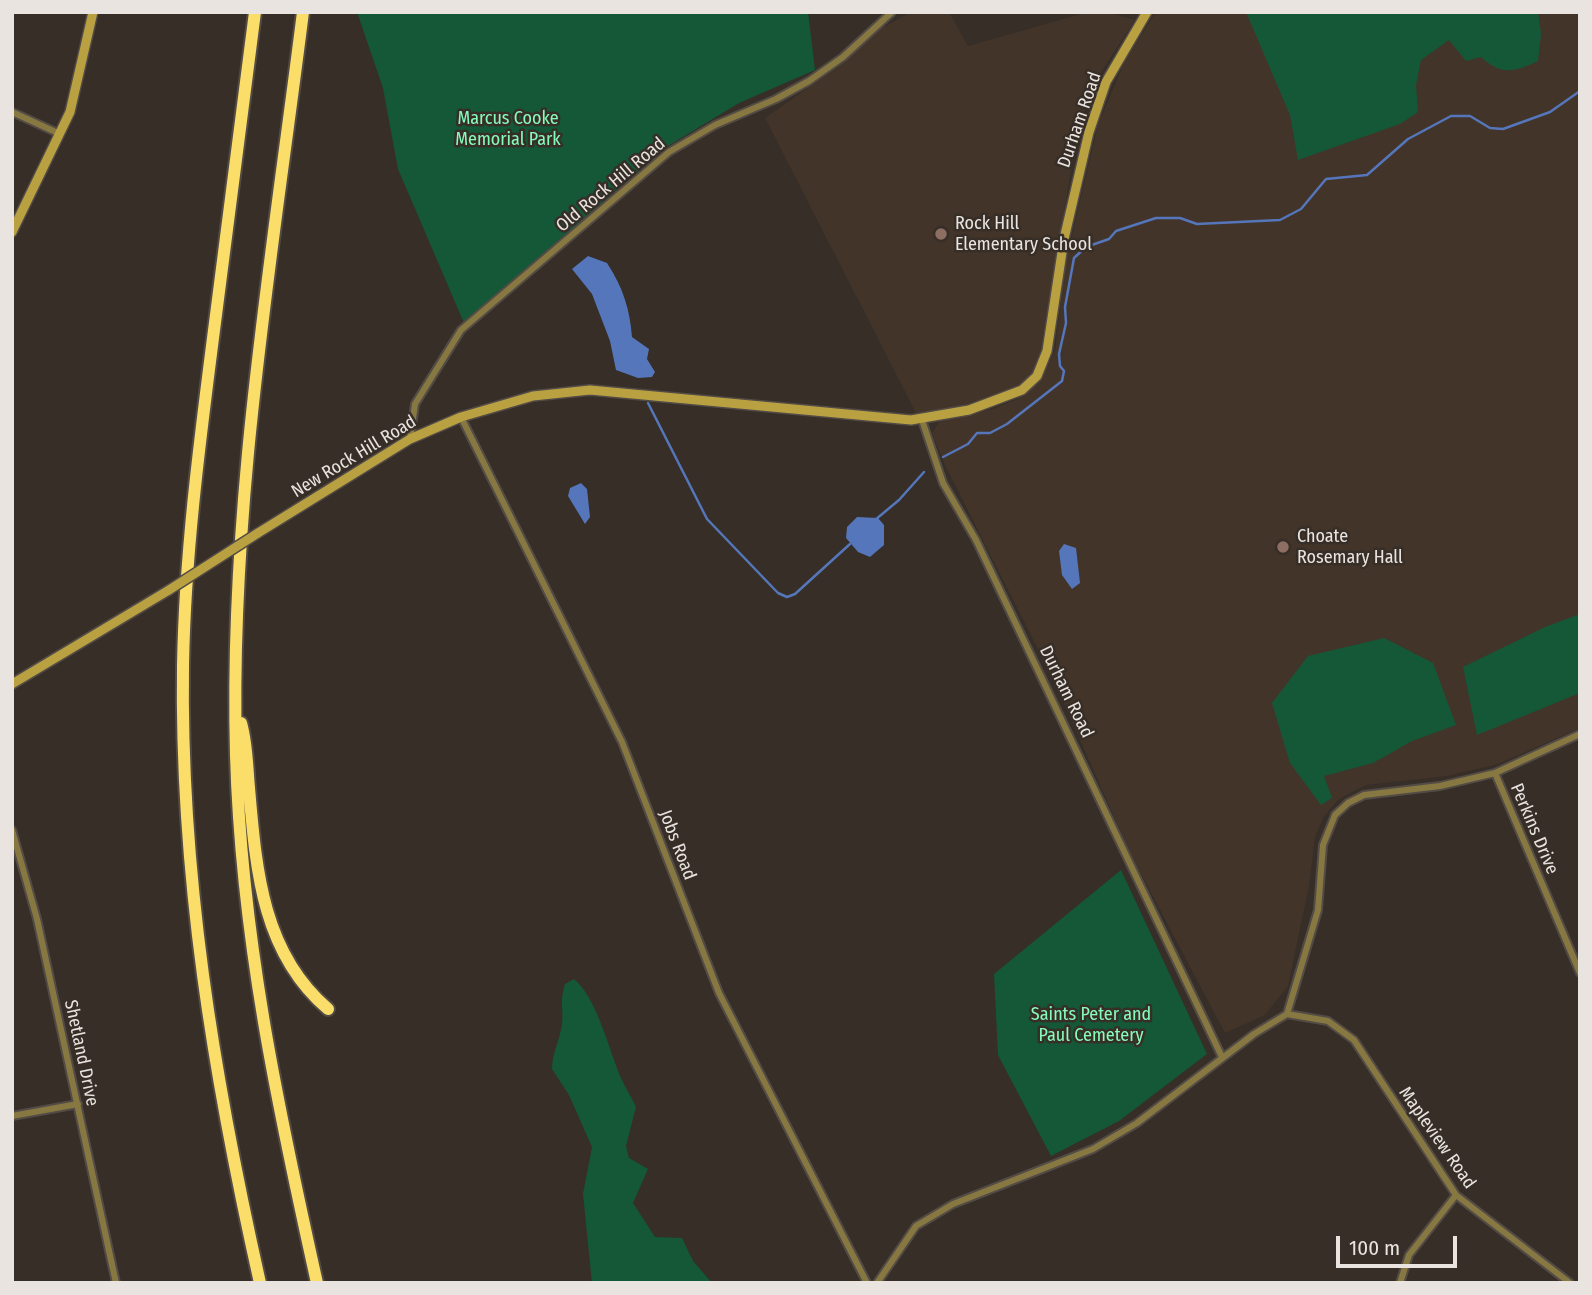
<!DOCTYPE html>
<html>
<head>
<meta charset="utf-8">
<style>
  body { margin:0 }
  #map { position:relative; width:1592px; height:1295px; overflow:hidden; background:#362e27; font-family:"Fira Sans Condensed",sans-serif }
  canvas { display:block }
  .frame { position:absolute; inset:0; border:14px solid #eae4e0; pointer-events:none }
  .scale { position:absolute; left:1336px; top:1236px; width:121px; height:32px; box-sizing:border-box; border:4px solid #eae4e0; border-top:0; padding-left:9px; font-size:21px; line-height:24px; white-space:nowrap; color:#eae4e0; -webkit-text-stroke:5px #362e27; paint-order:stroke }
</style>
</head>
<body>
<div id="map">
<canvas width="1592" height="1295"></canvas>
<div class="frame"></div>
<div class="scale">100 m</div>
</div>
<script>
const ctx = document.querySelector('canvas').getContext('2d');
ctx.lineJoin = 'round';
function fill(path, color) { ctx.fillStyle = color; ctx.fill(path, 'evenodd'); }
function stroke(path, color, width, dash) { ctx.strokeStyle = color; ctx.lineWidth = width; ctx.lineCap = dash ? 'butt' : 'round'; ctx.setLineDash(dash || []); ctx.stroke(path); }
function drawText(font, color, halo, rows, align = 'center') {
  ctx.font = font + ' "Fira Sans Condensed",sans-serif'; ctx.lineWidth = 5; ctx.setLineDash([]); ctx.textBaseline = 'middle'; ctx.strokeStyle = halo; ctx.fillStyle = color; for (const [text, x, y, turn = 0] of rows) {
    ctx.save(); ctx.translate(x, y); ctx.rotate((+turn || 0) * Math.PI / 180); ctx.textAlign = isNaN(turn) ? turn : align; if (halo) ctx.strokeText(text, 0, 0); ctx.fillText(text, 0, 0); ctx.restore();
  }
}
const built = new Path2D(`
  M911,12H949L968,46L1088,12H1106L1135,20L1096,80L1078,129L1038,369L1031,380L1015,390L953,408L916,413L765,118L839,66L880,29Z
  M1156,12H1580V728L1498,764L1447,776L1366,785L1339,799L1324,816L1315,837L1309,886L1288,986L1265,1015L1225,1033L1130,853L1054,681L944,463L932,433L940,421L993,409L1017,399L1031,388L1048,366L1055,350L1066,260L1098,124L1125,61Z`);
const green = new Path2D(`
  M357,12H808L815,70L739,103L663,149L464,323L398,169L383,88Z
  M1246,12H1538L1541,34L1538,61C1515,72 1501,76 1481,57L1466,61L1449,40L1421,60L1416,85L1418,112L1400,124L1298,160L1290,115Z
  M1580,614V693L1477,735L1463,667L1545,627Z
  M1384,638L1433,663L1456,725L1412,741L1373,763L1324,776L1332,798L1321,805L1290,763L1272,703L1308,656Z
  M1121,870L1207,1054L1119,1121L1051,1156L998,1055L994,974Z
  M574,979C597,998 609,1050 621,1078C625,1088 632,1097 636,1107L626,1146L629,1158L648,1169L633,1203L655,1237L682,1238L693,1261L712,1283H592L583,1194L592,1147L569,1095L552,1069C552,1053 560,1040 562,1024C564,1008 559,1004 565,984Z`);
const water = new Path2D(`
  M588,256L607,263C623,287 630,310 632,337L649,349L647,359L655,372L652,377L638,378L616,370L610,341L592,294L572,269Z
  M581,483L587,489L590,517L585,524L568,496L570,488Z
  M857,517L878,518L884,525V545L870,557L858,552L846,538L847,527Z
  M1064,544L1076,548L1080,583L1072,589L1062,575L1059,551Z`);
const stream = new Path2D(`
  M648,403L707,519L778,593L787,597L795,594L850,544
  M943,457L968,444L977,433H990L1007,424L1062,381L1064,371L1060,366L1059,354L1066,323L1065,307L1074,258L1086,247L1109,239L1116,231L1156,218H1180L1197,224L1280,220L1301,209L1326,179L1367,175L1408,139L1451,116H1470L1490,128L1503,129L1550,112L1580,91
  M875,520L899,500L924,472`);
const minor = new Path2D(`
  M12,112L60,134
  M461,417L622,742L719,993L867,1283
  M922,420L943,483L976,540L1222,1057
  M410,439L415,404L461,330L669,152L715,125L776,99L809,81L843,57L892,12
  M1495,773L1580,973
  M12,830L37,919L116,1283
  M1287,1014L1328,1021L1354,1040L1456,1195L1570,1283
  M12,1116L78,1104
  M877,1283L916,1226L953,1204L1093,1149L1137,1123L1254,1034L1287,1014L1318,910L1323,845L1335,815L1348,803L1364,795L1440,786L1495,773L1580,734
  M1400,1283L1409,1255L1456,1195`);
const secondary = new Path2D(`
  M12,232L70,112L93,12
  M258,533L410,439L461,417L533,396L590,390L911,420L969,410L1022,390L1037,376L1047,351L1064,239L1089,132L1106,82L1147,12
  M12,684L169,590`);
const motorway = new Path2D(`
  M255,12C241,121 227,229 213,338C199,447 185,555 183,665C180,875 214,1078 260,1283
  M303,12C272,259 229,506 236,755C241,935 278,1108 317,1283
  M241,723C247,744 247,766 249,788C256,869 262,953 328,1009`);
const secondaryBridge = new Path2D(`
  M169,590L258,533`);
const markers = [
  [941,234,7,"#8d6e63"],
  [1283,547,7,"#8d6e63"]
];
const parkNames = [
  ["Marcus Cooke",508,119],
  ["Memorial Park",508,140],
  ["Saints Peter and",1091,1015],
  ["Paul Cemetery",1091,1036]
];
const streetNames = [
  ["Durham Road",1080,120,-71],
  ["Old Rock Hill Road",611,185,-40],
  ["New Rock Hill Road",354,457,-31],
  ["Durham Road",1066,692,64],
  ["Perkins Drive",1534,829,67],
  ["Jobs Road",677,845,69],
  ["Shetland Drive",81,1053,78],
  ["Mapleview Road",1437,1138,55]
];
const poiNames = [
  ["Rock Hill",955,224],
  ["Elementary School",955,245],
  ["Choate",1297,537],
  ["Rosemary Hall",1297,558]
];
fill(built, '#423429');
fill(green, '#145838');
fill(water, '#5576ba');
stroke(stream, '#5576ba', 2.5);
stroke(minor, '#534b45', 10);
stroke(secondary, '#534b45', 12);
stroke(motorway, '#534b45', 16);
stroke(minor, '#877841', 6);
stroke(secondary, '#b9a142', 9);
stroke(motorway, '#fbdd6a', 12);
stroke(secondaryBridge, '#534b45', 12, []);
stroke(secondaryBridge, '#b9a142', 9);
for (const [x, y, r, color] of markers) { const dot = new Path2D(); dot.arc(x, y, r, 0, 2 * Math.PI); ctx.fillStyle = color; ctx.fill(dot); stroke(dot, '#362e27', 2.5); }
drawText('18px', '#86fcbb', '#362e27', parkNames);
drawText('18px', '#eae4e0', '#362e27', streetNames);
drawText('18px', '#eae4e0', '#362e27', poiNames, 'left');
</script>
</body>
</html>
